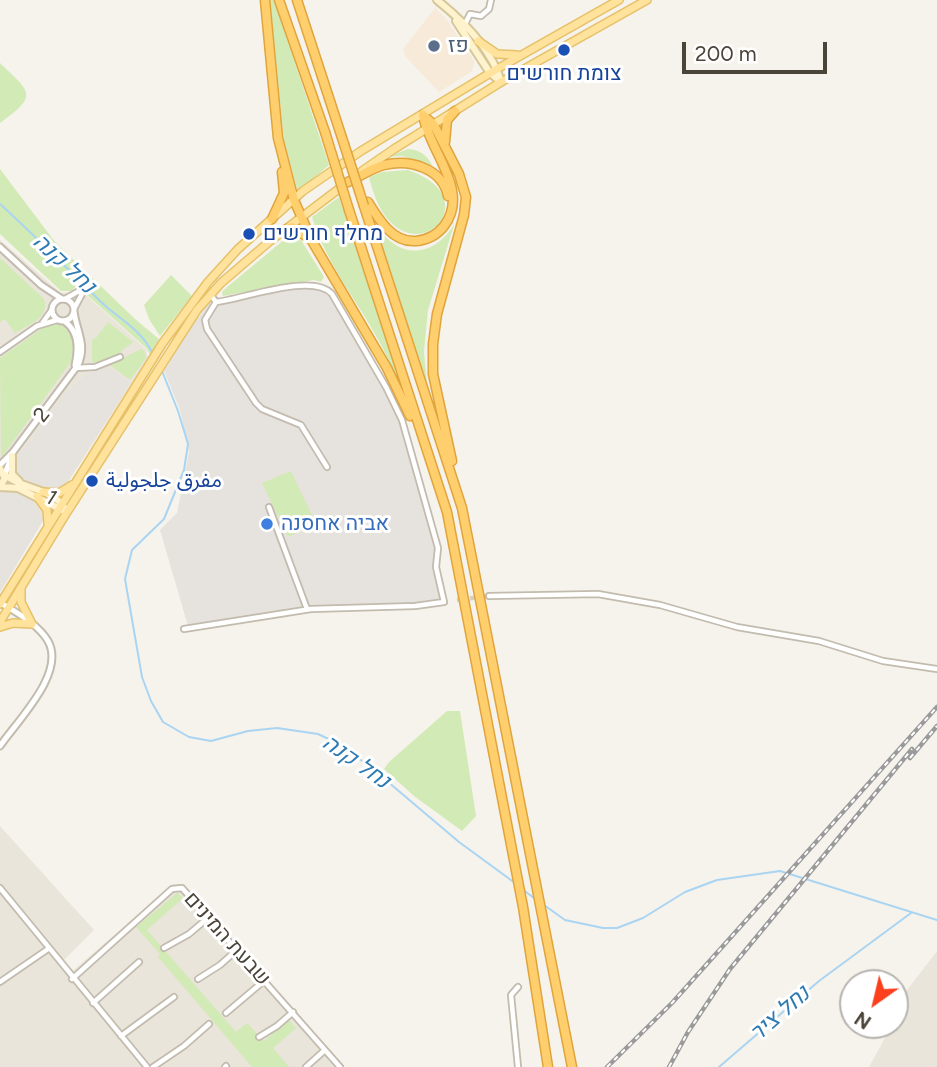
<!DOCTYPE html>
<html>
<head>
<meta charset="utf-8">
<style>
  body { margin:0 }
  #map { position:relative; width:937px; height:1067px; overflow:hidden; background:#f6f3ec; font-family:Figtree,sans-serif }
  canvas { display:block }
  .north { position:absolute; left:839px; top:969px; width:70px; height:70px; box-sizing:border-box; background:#fff; border:2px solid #b7b4b0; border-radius:50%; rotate:214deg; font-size:19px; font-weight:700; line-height:28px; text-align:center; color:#4b4439 }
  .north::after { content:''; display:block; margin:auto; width:24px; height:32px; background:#fc3f1d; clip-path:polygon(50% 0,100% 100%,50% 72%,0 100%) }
  .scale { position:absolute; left:682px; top:42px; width:145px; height:32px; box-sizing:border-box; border:4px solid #4b4439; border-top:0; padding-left:9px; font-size:21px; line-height:24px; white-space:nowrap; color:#4b4439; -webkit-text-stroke:5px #fff; paint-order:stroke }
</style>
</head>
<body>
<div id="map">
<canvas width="937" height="1067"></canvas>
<div class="north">N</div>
<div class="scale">200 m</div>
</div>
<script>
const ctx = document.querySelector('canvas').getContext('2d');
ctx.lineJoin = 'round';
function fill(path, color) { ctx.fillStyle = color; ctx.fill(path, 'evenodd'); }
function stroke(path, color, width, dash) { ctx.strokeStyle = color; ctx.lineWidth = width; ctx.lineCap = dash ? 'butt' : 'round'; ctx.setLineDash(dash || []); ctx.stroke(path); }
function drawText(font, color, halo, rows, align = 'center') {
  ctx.font = font + ' Figtree,"Noto Sans Arabic",Heebo,sans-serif'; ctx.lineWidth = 6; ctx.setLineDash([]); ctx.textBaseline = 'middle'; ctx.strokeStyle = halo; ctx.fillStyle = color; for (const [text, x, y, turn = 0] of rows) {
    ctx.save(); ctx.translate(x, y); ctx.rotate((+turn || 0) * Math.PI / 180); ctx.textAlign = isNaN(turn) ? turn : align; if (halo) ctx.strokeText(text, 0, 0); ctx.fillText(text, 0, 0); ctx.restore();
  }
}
const residential = new Path2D(`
  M0,240L61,293L71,292L77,287L146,349L148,358L43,521L0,593Z
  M0,826L94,930L60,964L68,975L173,884H180L187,888L343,1067H0Z
  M937,951V1067H869L892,1025H895L901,998Z`);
const commercial = new Path2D(`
  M435,8L445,17L474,61V65L471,72L439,92L405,56L403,49Z`);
const industrial = new Path2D(`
  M316,287L331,295L390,400L402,425L436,548L433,567L441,599L421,603L323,606L188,626L160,530L177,513L189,452L180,410L164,371L188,331L209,303Z
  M107,366L130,383L67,481L58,489H52L18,477L15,464L19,455L63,396L87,374Z
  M5,491L16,492L34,502L42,517V522L0,591V492Z`);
const green = new Path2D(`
  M270,0H274L329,165L298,192L284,140Z
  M0,63C31,93 39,95 0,123Z
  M408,149C421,150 426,155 433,166L402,156L387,157Z
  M0,169L55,242L135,319L159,339L150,355L146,348L77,286L71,291H61L0,234Z
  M408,170C500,201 396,293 369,177L382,172Z
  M339,197L405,398C397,380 390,361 380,343C356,298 328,267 312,217Z
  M455,222L428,310L424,352L427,383L375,224C380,230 384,237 390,241C414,261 443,247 455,222Z
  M293,238L301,240L324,277L321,282L314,280L223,296L222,292L226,288L285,239Z
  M0,258L44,299C51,317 28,325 15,333L5,319L0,322Z
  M171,275L192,296L160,336L149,319L144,305Z
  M108,322L133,342C122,350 107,365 92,362V340L96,338Z
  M61,324C73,334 76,349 70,363L1,458L0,358L47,325Z
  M141,349L144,351L146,358L130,380L110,365Z
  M291,471L316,524L288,537L262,483Z
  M447,711H460L476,816L462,831L414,796L384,769L389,762Z
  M177,893L183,898L147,930L236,1032L247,1023L264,1041L289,1020L296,1028L273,1048L289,1067H252L158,957L160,954L136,927Z`);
const stream = new Path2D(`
  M0,204C33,234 65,266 97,298C117,319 139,326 153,354
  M162,371L178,411L188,444L184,470L164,519L132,550L125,579L142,677L151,701L163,722L189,737L211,741L248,731L277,728L318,734L335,742L368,765L459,842L515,883
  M522,889L534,898
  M544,905L565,920L603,928H617L643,918L685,892L717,880L780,871L937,920
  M719,1067L819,981L911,913`);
const minorTunnel = new Path2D(`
  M457,600L489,596`);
const minor = new Path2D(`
  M464,26L470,14L481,16L489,9L491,0
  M210,294L216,302L205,320L207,329L256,403L262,409L301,425L327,467
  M65,299L79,291L82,294L74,309
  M216,302C243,299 313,272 332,294L386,387L402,420L438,548L436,567L444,602
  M43,322L51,311
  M0,352L37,326L57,320
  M75,368L95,367L120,357
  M269,507L307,609
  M489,596L598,594L660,605L737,627L819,641L883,661L937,669
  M184,629L311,609L415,606L444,602
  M0,888L147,1067
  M164,948L189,934L209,917
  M72,979L172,889L182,888L340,1067
  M198,979L220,965L238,949
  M0,982L48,949
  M518,987L511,995L518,1067
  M93,1003L139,962
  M226,1013L265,980
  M121,1036L174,997
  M259,1037L277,1026L293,1012
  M153,1067L184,1046L209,1024
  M225,1067L226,1066
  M306,1067L325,1050`);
const tertiary = new Path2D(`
  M0,247L41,285L62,299
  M52 310a11 11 0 1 1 22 0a11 11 0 1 1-22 0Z
  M64,321C79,331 79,348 75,365
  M0,465L13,452L78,365C87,345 77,332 74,312
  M5,474L11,458
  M0,746C18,720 66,673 48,641C38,624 17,613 1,603`);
const secondary = new Path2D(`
  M437,0C462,20 492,49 501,82
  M456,21L490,73L501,82
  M12,456V474L19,481
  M0,469L5,478L0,487
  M5,475C22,489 51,488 64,507
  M0,487L18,488L62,510`);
const primary = new Path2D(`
  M478,41L497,54L517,55
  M362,171L394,149L501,82L647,0
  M43,492L59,493L72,485
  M37,496L47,510L48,524
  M21,590V602L32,624
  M0,604L162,344L208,282L238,249L303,191L361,151L497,69L619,0
  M0,622L67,512L197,310L221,283L270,241L344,185
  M0,627L13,623L32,624`);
const motorway = new Path2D(`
  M265,0L278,138L294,200L312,241L387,368L410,416
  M279,0L325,132
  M297,0L344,144
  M423,115L434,125L459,174L466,197L464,215L437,314L433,344V374L452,461
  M445,142L447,120L455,111
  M348,182C359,177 372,168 384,165C410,159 442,168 448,196
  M368,202C379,220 393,243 416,241C427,240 437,235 444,226C471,191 429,151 423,115
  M364,206L462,508L572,1067
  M349,210L447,512L523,907L548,1067
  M272,219L284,193L282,172
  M283,231L292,227L310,239`);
const rail = new Path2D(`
  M910,758L937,726
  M607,1067L672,1003L937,707
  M669,1067L688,1032L730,969L912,749`);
const motorwayBridge = new Path2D(`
  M325,132L349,210
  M344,144L364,206`);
const markers = [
  [434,46,7,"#5c6f8a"],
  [564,50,7,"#1a4fb4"],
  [249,234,7,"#1a4fb4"],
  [92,481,7,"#1a4fb4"],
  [267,524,7,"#3f7fe0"]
];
const serviceNames = [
  ["פז",448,46]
];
const transitNames = [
  ["צומת חורשים",564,74,"center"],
  ["מחלף חורשים",263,234],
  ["مفرق جلجولية",106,481]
];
const streetNames = [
  ["2",42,415,-52],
  ["1",51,498,33],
  ["שבעת המינים",227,939,48]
];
const shopNames = [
  ["אביה אחסנה",281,524]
];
const waterNames = [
  ["נחל קנה",64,264,43],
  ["נחל קנה",356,762,35],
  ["נחל ציר",780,1014,-41]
];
fill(residential, '#eae5da');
fill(commercial, '#f7ead8');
fill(industrial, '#e6e2dd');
fill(green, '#d2eab5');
stroke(stream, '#a9d4f2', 2);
stroke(minorTunnel, '#d4d0c8', 4.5, [4.5, 2]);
stroke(minor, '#c2bbae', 8);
stroke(tertiary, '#c2bbae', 9);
stroke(secondary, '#d6c79b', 10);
stroke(primary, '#e6c16a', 10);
stroke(motorway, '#e0a43c', 11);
stroke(minor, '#fff', 4.5);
stroke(tertiary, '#fff', 5);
stroke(secondary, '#fff3cd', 6);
stroke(primary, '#ffe39c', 7);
stroke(motorway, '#ffcf6e', 8);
stroke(rail, '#9a9a9a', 4.5);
stroke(rail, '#fff', 2, [5]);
stroke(motorwayBridge, '#e0a43c', 11, []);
stroke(motorwayBridge, '#ffcf6e', 8);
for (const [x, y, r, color] of markers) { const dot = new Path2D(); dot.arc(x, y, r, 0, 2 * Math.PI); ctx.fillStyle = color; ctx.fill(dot); stroke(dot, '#fff', 2.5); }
drawText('21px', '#4e5e75', '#fff', serviceNames, 'left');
drawText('21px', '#164399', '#fff', transitNames, 'left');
drawText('21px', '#4b4439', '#fff', streetNames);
drawText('21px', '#366cbe', '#fff', shopNames, 'left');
drawText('italic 23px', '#2e7ab2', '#fff', waterNames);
</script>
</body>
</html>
